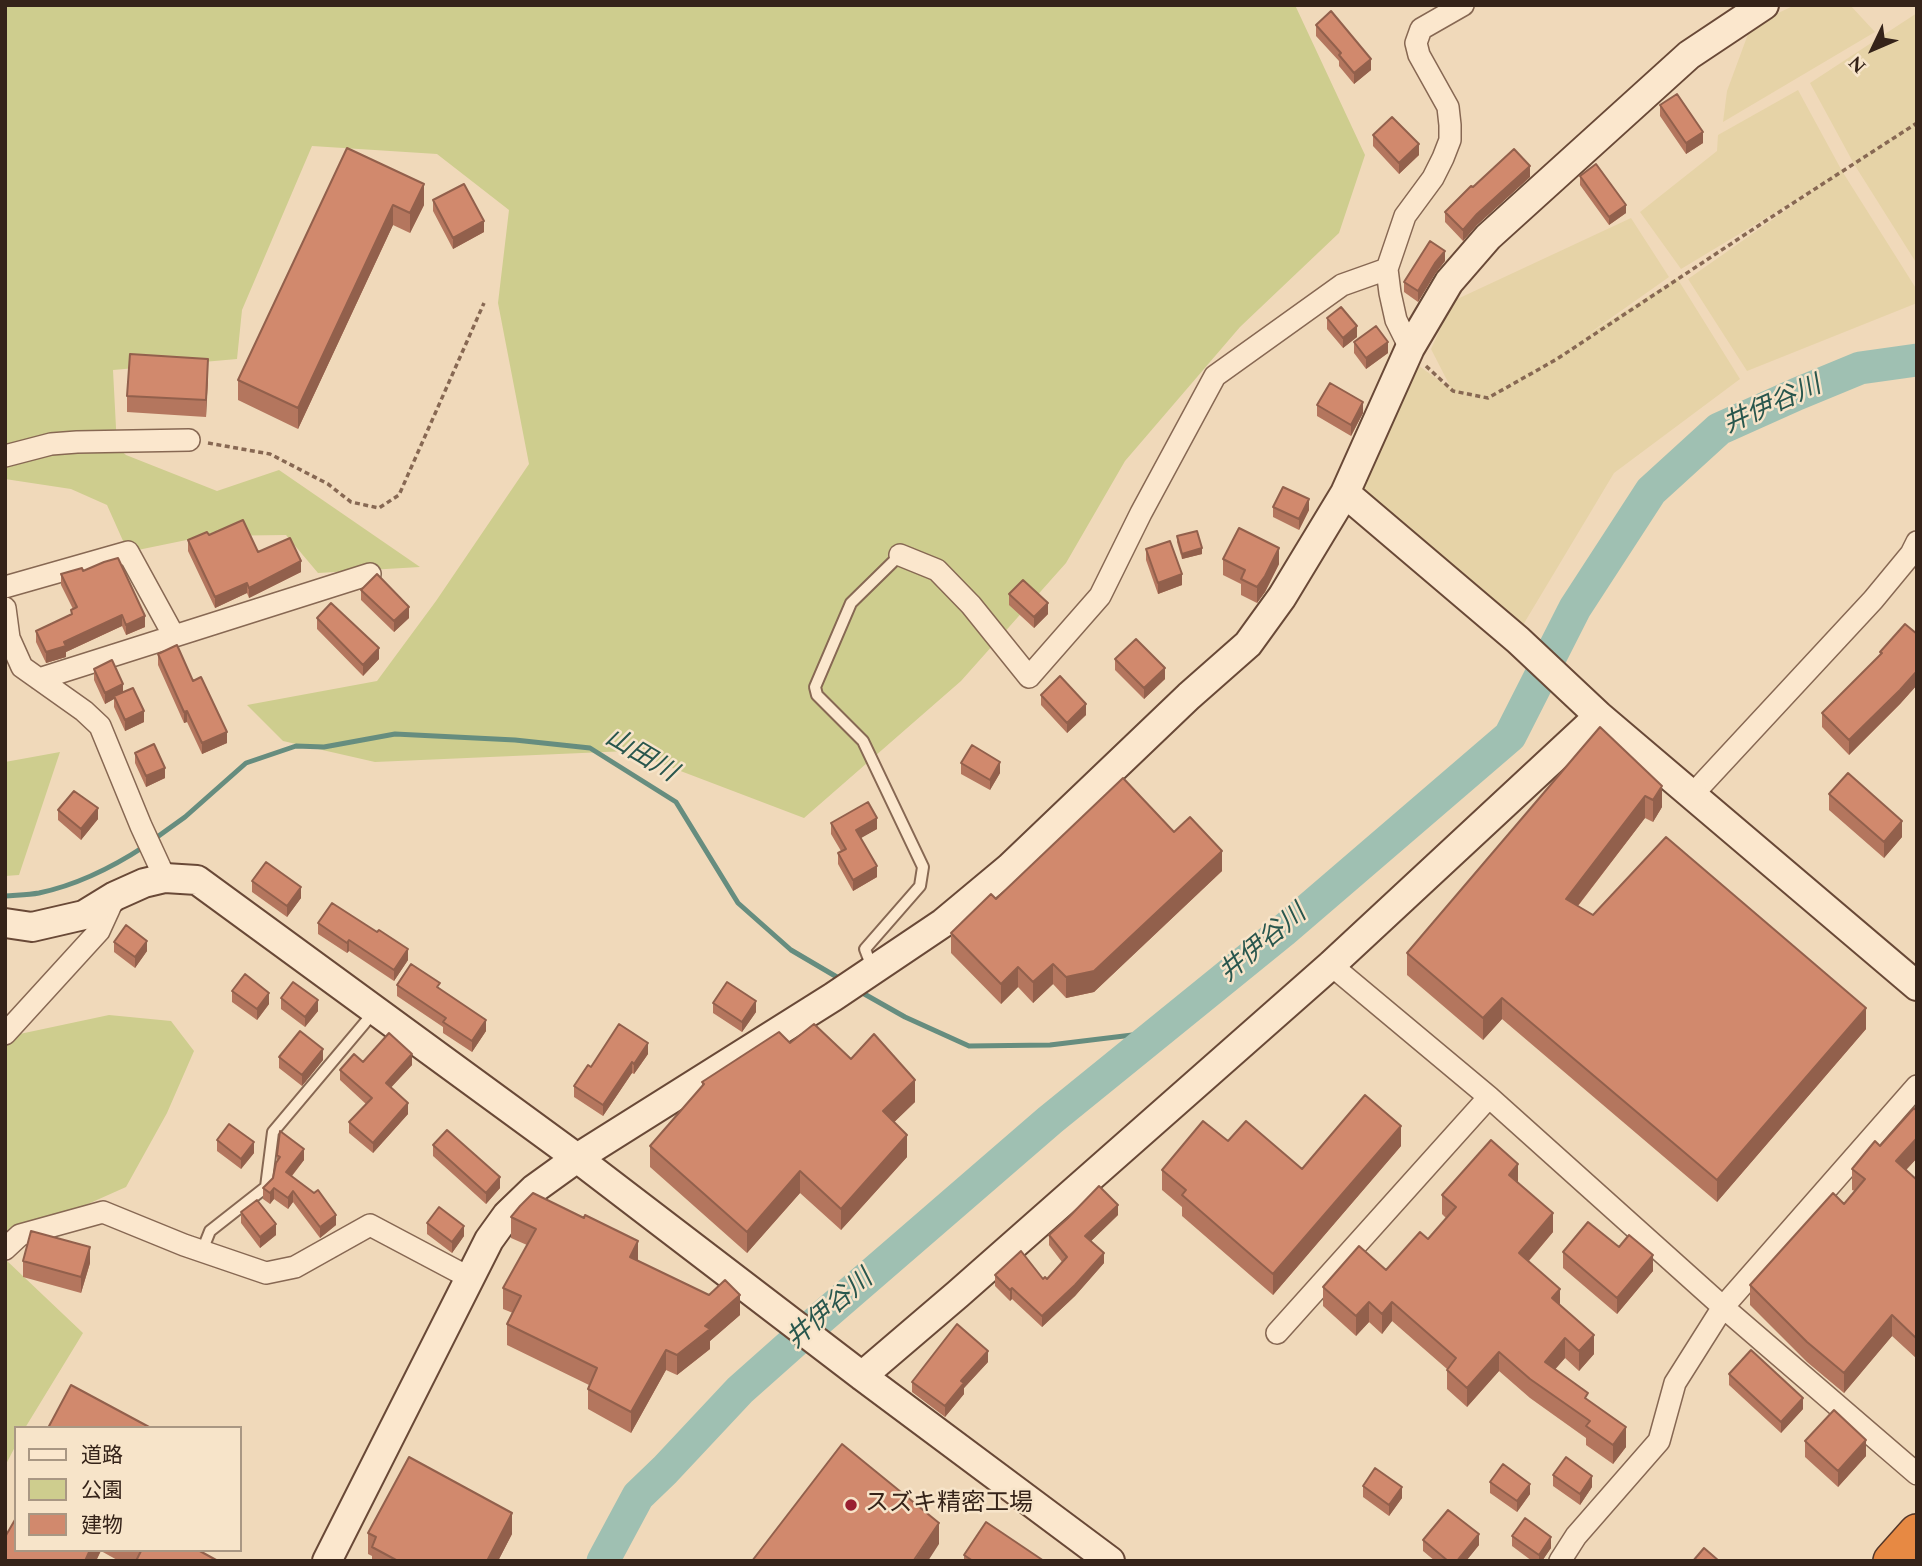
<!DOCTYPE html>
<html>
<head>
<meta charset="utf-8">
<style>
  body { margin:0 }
  #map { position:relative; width:1922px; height:1566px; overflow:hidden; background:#f0d9ba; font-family:Spectral,"Noto Sans JP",serif }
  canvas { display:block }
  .frame { position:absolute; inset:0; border:7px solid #352319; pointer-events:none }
  .legend { position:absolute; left:14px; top:1426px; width:228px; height:126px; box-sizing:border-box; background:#f7e4c9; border:2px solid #a99783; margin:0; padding:9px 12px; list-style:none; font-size:21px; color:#352319 }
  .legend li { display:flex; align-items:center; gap:14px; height:35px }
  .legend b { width:35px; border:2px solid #a99783 }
  .north { position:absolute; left:1838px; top:14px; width:70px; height:70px; -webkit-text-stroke:5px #f7e4c9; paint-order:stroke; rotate:226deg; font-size:19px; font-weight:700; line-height:28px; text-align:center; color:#352319 }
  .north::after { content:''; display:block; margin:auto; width:24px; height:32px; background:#352319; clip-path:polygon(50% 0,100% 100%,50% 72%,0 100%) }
</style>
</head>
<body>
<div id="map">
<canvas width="1922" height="1566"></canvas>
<div class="frame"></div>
<ul class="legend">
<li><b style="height:9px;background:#fbe7cd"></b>道路</li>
<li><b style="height:19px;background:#cecd8e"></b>公園</li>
<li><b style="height:19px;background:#d1896d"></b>建物</li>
</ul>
<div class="north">N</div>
</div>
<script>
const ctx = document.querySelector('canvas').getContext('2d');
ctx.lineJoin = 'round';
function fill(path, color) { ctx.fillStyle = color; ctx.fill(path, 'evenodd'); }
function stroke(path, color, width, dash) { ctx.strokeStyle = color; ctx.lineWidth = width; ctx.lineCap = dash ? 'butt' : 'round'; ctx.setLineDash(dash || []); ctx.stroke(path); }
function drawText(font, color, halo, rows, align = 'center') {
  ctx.font = font + ' Spectral,"Noto Sans JP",serif'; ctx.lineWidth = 5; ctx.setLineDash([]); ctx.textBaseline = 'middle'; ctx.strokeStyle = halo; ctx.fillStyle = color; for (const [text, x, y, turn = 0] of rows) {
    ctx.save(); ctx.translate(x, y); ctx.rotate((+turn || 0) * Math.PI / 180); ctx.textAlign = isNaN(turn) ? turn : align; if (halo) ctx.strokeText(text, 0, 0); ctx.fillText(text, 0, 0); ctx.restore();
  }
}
const farmland = new Path2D(`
  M1795,5H1850L1875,32L1723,122L1727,91L1751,26Z
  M1917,13V264L1854,164L1810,83Z
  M1798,90L1842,171L1917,290V303L1747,371L1688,279L1829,180L1681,269L1640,212L1717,151L1718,135Z
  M1631,218L1669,277L1584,337L1677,278L1740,379L1614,473L1523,625L1350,482L1407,357L1452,390L1431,349L1453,301Z`);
const green = new Path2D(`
  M5,5H1295L1365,155L1339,233L1240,327L1125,461L1066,563L961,681L804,818L628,751L375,762L283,741L247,705L377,681L436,601L529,464L498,303L509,210L437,154L312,146L242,310L237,359L113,370L117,447L126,455L217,491L279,470L420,567L318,573L286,535L206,536L128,552L107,505L71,489L5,479Z
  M60,752L19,875L5,876V762Z
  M109,1015L171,1021L194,1051L167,1113L126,1187L5,1241V1031L15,1035Z
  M5,1259L83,1333L25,1428H16V1445L5,1466Z`);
const stream = new Path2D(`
  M153,840L185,817L246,763L296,746L324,747L395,734L515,740L590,748L676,802L738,903L791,950L842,980
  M5,896C16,895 28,895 39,893C77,885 113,867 145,846
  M859,991L905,1017L969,1046L1050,1045L1157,1032`);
const river = new Path2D(`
  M603,1561L638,1496L665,1470L740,1390L821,1318L1050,1120L1283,931L1510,736L1575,608L1651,491L1719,429L1797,394L1860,368L1917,360`);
const path = new Path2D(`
  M1426,366L1453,391L1488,398L1557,359L1770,218L1917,123
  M208,443L270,454L328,484L351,502L379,508L399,495L484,303`);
const lane = new Path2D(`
  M873,970L865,949L920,886L923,867L863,741L817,695L815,687L851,603L900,555
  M202,1251L210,1231L266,1187L273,1132L374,1012`);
const street = new Path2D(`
  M1410,348L1396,320L1390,293L1387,269L1405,216L1433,178L1443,158L1450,140V125L1448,107L1419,55L1416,43L1421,29L1463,5
  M5,456L51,444L77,442L189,440
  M900,555L937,570L971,605L1029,677L1100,596L1141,513L1215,376L1342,285L1387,269
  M5,587L128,552L174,636
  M5,608L9,638L22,667L84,711L100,726L141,826L165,878
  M39,679L370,574
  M1692,795L1873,600L1911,554L1917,542
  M1331,965L1489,1097L1723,1307L1917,1474
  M5,1034L99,931L115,896
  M5,1249L20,1235L103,1212L184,1245L266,1273L295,1267L370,1225L470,1278
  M1277,1333L1489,1097
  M1560,1561L1576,1536L1659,1441L1675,1383L1723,1307L1917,1086`);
const secondary = new Path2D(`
  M1345,493L1518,640L1599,716L1917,986
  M5,923L32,927L84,915L115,896L144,883L165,878L197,880L577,1158L862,1376L1110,1561
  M862,1376L958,1294L1331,965L1599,716
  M327,1561L489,1240L507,1215L534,1189L577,1158L833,997L943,923L1009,868L1189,696L1248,644L1282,597L1345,493L1410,348L1449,282L1488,237L1689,55L1764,5`);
const highway = new Path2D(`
  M1892,1561L1917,1533`);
const wall = new Path2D(`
  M1316,25L1371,70L1354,84L1339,66V61L1316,36Z
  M1660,105L1703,143L1686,154L1660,116Z
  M1373,135L1419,155L1399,174L1373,146Z
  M347,148L424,205L410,233L393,225L298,429L238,400V380Z
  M1580,176L1626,213L1609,225L1580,185Z
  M1530,177L1477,225L1463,241L1445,222V212L1473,187Z
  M433,200L484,232L453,249L433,211Z
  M1445,261L1435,274L1418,302L1404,292V282Z
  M1327,318L1357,337L1343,348L1327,329Z
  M1354,342L1388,353L1366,369L1354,353Z
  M208,375L206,417L127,412V396Z
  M1317,405L1363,413L1351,436L1317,416Z
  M1273,507L1309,510L1299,530L1273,517Z
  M209,535L258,552L301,572L249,598L247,593L215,608L188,551V540Z
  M1177,536L1202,554L1182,559L1177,542Z
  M1146,549L1182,585L1158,594L1146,560Z
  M1223,559L1279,564L1265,592L1257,603L1241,595V584L1223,575Z
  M83,571L145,627L126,635L122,626L66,652V657L46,663L36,642V631L71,614V610L73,609L61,585V574Z
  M361,590L409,618L394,632L361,600Z
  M1009,594L1048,614L1034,628L1009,605Z
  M317,618L379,659L363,676L317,629Z
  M1917,634V685L1900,704L1849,755L1822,727V713L1880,655V652Z
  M158,654L193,681L227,743L202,754L187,722L184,723L158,665Z
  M1115,659L1165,679L1144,699L1115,670Z
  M94,669L123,692L144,722L125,731L114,707V699L105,704L94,680Z
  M1041,695L1086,715L1067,733L1041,705Z
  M1600,727L1662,807L1653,822L1645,818L1578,906L1593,915L1866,1029L1717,1202L1502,1019L1483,1040L1407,975V953Z
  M135,753L165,778L146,787L135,763Z
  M961,763L1000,773L990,790L961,774Z
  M1829,794L1902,837L1884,858L1829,810Z
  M58,810L98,819L81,840L58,820Z
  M831,823L877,829L860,838L877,877L853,891L838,864V853L841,851L831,834Z
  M1174,832L1222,871L1094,992L1066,998L1053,984L1033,1003L1018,987L1001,1004L951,953V933L996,899Z
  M252,881L301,898L287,917L252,892Z
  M318,923L408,960L394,981L349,951L347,953L318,934Z
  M114,942L147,951L135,968L114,952Z
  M397,985L440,989L486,1031L472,1052L443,1033V1027L397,996Z
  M232,991L269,1004L257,1020L232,1002Z
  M281,998L318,1011L305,1027L281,1009Z
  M713,1003L756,1012L742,1032L713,1013Z
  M790,1043L851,1059L915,1102L894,1122L907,1157L841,1230L800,1193L747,1253L650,1167V1146L702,1087V1082Z
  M648,1054L634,1074L632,1073L603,1116L574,1097V1086L591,1067Z
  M279,1057L323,1060L302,1086L279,1068Z
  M363,1062L412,1065L391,1087L408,1114L373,1153L349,1133V1122L366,1104L340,1080V1070Z
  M1917,1111V1158L1906,1170L1917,1180V1359L1892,1336L1844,1393L1807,1362L1750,1305V1285L1844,1204L1855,1191L1852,1190V1169L1880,1146Z
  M217,1140L254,1153L241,1169L217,1151Z
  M1228,1141L1302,1169L1401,1146L1273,1295L1182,1216V1207L1162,1190V1170Z
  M433,1145L500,1188L486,1204L433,1156Z
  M277,1155L304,1160L292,1176L336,1225L320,1238L293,1202L288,1209L274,1199L270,1204L263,1199V1188L273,1178L277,1161Z
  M1518,1183L1553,1232L1529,1261L1594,1354L1579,1371L1565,1358L1555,1369L1588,1401L1626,1447L1613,1464L1586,1445V1438L1530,1398L1499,1371L1467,1407L1447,1389V1369L1392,1321L1382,1334L1369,1322L1356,1336L1323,1306V1287L1386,1270L1428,1239L1446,1218L1442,1214V1195Z
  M241,1212L276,1235L260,1248L241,1223Z
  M1118,1215L1091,1241L1104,1263L1075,1296L1042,1327L1012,1299L1010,1301L995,1286V1275L1047,1279L1062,1262L1049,1245V1235Z
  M511,1217L638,1261L740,1315L710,1341V1349L677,1375L666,1370L631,1433L588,1409V1389L589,1385L507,1345V1324L513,1313L503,1309V1288L527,1245L511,1238Z
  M427,1223L464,1236L452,1253L427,1234Z
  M1619,1247L1653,1271L1617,1314L1563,1268V1252Z
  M23,1261L90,1263L81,1293L23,1277Z
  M988,1362L964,1388V1394L945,1417L912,1392V1382Z
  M1729,1374L1803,1409L1781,1433L1729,1385Z
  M1805,1441L1866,1456L1838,1487L1805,1457Z
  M1553,1475L1592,1487L1580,1505L1553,1486Z
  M1490,1482L1530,1494L1517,1512L1490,1493Z
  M1363,1486L1402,1498L1389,1516L1363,1497Z
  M368,1533L512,1534L498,1561H372V1556L368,1554Z
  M1512,1536L1551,1548L1542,1561H1532L1512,1546Z
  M1423,1540L1479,1545L1466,1561H1435L1423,1551Z
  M16,1550H198L218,1561H119L101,1551L96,1561H5Z
  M964,1555L1044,1561H964Z`);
const shadedWall = new Path2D(`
  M1371,59V70L1354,84V73Z
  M1703,132V143L1686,154V143Z
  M1419,144V155L1399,174V163Z
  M1530,166V177L1477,225L1463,241V230L1477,214Z
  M424,184V205L410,233V213Z
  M393,205V225L298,429V408Z
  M1626,205V213L1609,225V217Z
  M484,221V232L453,249V238Z
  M1445,251V261L1435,274L1418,302V291L1435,263Z
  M1357,326V337L1343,348V338Z
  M1388,342V353L1366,369V358Z
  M208,359V375L206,417V400Z
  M1363,402V413L1351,436V425Z
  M1309,499V510L1299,530V519Z
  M1202,548V554L1182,559V554Z
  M1279,548V564L1265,592L1257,603V587Z
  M301,561V572L249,598V588Z
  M1182,574V585L1158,594V583Z
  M247,583V593L215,608V597Z
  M1048,603V614L1034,628V617Z
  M409,607V618L394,632V621Z
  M122,615V626L66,652V657L46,663V652L64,642Z
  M145,616V627L126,635V625Z
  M379,648V659L363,676V665Z
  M1165,668V679L1144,699V688Z
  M1917,671V685L1900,704L1849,755V740Z
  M123,684V695L114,696V699L105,704V693Z
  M1086,704V715L1067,733V723Z
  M144,711V722L125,731V720Z
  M187,711V722L184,723V712Z
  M227,732V743L202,754V743Z
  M1000,762V773L990,790V780Z
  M165,768V778L146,787V776Z
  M1662,786V807L1653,822V800Z
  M1645,796V818L1566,921V899Z
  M98,808V819L81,840V829Z
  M877,818V829L856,841V830Z
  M1902,821V837L1884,858V842Z
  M1222,851V871L1094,992L1066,998V977Z
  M877,866V877L853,891V880Z
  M301,887V898L287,917V906Z
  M349,940V951L347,953V943Z
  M147,941V951L135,968V957Z
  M408,949V960L394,981V970Z
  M1053,964V984L1033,1003V982Z
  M1018,967V987L1001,1004V984Z
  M269,993V1004L257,1020V1009Z
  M1502,998V1019L1483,1040V1018Z
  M318,1000V1011L305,1027V1017Z
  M756,1001V1012L742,1032V1022Z
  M1866,1008V1029L1717,1202V1180Z
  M486,1020V1031L472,1052V1041Z
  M648,1043V1054L634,1074V1064Z
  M323,1049V1060L302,1086V1075Z
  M412,1054V1065L386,1093V1083Z
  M632,1062V1073L603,1116V1105Z
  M915,1080V1102L883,1133V1111Z
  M408,1103V1114L373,1153V1143Z
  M1401,1126V1146L1273,1295V1274Z
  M907,1135V1157L841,1230V1209Z
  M1917,1138V1158L1896,1181V1161Z
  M254,1142V1153L241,1169V1159Z
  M304,1149V1160L286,1183V1172Z
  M1518,1164V1184L1509,1175Z
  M800,1171V1193L747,1253V1232Z
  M500,1177V1188L486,1204V1193Z
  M274,1188V1199L270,1204V1193Z
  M293,1191V1202L288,1209V1198Z
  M1118,1205V1215L1085,1247V1236Z
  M1553,1213V1232L1519,1272V1253Z
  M336,1215V1225L320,1238V1227Z
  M276,1224V1235L260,1248V1237Z
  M464,1226V1236L452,1253V1242Z
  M638,1241V1261L630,1257Z
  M90,1247V1263L81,1293V1277Z
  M1104,1253V1263L1075,1296L1042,1327V1316Z
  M1653,1255V1271L1617,1314V1298Z
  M1012,1288V1299L1010,1301V1290Z
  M1560,1289V1308L1552,1298Z
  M740,1295V1315L710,1341V1349L677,1375V1355L705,1326Z
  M1369,1302V1322L1356,1336V1316Z
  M1392,1302V1321L1382,1334V1314Z
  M1892,1315V1336L1844,1393V1373Z
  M1594,1335V1354L1579,1371V1351Z
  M1565,1338V1358L1545,1381V1362Z
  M666,1350V1370L631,1433V1412Z
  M988,1351V1362L964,1388V1394L945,1417V1406L961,1381Z
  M1499,1352V1371L1467,1407V1388Z
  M1803,1398V1409L1781,1433V1422Z
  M1626,1427V1447L1613,1464V1445Z
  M1866,1440V1456L1838,1487V1471Z
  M1592,1476V1487L1580,1505V1494Z
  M1530,1484V1494L1517,1512V1501Z
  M1402,1487V1498L1389,1516V1505Z
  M512,1513V1534L498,1561H487Z
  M939,1523V1544L928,1561H914Z
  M1479,1534V1545L1466,1561H1457Z
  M1551,1537V1548L1542,1561H1539V1555Z
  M90,1550H101L96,1561H85Z`);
const building = new Path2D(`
  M1331,11L1371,59L1354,73L1339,55L1341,53L1316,25Z
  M1677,94L1703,132L1686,143L1660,105Z
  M1392,117L1419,144L1399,163L1373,135Z
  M347,148L424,184L410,213L393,205L298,408L238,380Z
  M1514,149L1530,166L1477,214L1463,230L1445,212L1471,186L1473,187Z
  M1596,164L1626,205L1609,217L1580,176Z
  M464,184L484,221L453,238L433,200Z
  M1430,241L1445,251L1435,263L1418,291L1404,282Z
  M1341,307L1357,326L1343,338L1327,318Z
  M1376,326L1388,342L1366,358L1354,342Z
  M130,354L208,359L206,400L127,396Z
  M1330,383L1363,402L1351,425L1317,405Z
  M1283,487L1309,499L1299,519L1273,507Z
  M243,520L258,552L290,538L301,561L249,588L247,583L215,597L188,540L207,532L209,535Z
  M1239,528L1279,548L1265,576L1257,587L1241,579L1245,570L1223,559Z
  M1197,531L1202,548L1182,554L1177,536Z
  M1170,541L1182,574L1158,583L1146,549Z
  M118,558L145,616L126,625L122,615L64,642L66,646L46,652L36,631L72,614L71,610L77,607L61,574L82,568L83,571L104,562Z
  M377,574L409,607L394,621L361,590Z
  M1023,580L1048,603L1034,617L1009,594Z
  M331,603L379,648L363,665L317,618Z
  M1905,624L1917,634V671L1900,690L1849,740L1822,713L1882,653L1880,652Z
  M1136,639L1165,668L1144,688L1115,659Z
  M177,645L193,681L201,677L227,732L202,743L187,711L184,712L158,654Z
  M112,660L123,684L105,693L94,669Z
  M1060,676L1086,704L1067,723L1041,695Z
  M133,688L144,711L125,720L114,696Z
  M1600,727L1662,786L1653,800L1645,796L1566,899L1593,915L1666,837L1866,1008L1717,1180L1502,998L1483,1018L1407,953Z
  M154,744L165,768L146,776L135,753Z
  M972,745L1000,762L990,780L961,763Z
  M1848,773L1902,821L1884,842L1829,794Z
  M1123,778L1174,832L1190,817L1222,851L1094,971L1066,977L1053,964L1033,982L1018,967L1001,984L951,933L991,894L996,899Z
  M74,791L98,808L81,829L58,810Z
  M868,802L877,818L856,830L877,866L853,880L838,853L846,849L831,823Z
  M266,862L301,887L287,906L252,881Z
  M332,903L377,932L379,930L408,949L394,970L349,940L347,943L318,923Z
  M126,925L147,941L135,957L114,942Z
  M411,964L440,983L437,987L486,1020L472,1041L443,1022L446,1018L397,985Z
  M245,974L269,993L257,1009L232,991Z
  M293,982L318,1000L305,1017L281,998Z
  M727,982L756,1001L742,1022L713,1003Z
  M619,1024L648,1043L634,1064L632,1062L603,1105L574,1086L588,1065L591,1067Z
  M814,1024L851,1059L874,1034L915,1080L883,1111L907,1135L841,1209L800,1171L747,1232L650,1146L704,1084L702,1082L779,1032L790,1043Z
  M300,1031L323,1049L302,1075L279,1057Z
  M389,1033L412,1054L386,1083L408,1103L373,1143L349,1122L372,1098L340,1070L354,1054L363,1062Z
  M1365,1095L1401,1126L1273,1274L1182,1195L1186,1190L1162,1170L1203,1121L1228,1141L1246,1121L1302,1169Z
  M1914,1108L1917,1111V1138L1896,1161L1917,1180V1339L1892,1315L1844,1373L1807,1342L1750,1285L1833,1193L1844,1204L1865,1179L1852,1169L1875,1141L1880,1146Z
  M229,1124L254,1142L241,1159L217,1140Z
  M447,1130L500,1177L486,1193L433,1145Z
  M280,1131L304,1149L286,1172L314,1193L318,1190L336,1215L320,1227L293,1191L288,1198L274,1188L270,1193L263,1188L273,1178L276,1163L280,1157L277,1155Z
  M1491,1140L1518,1164L1509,1175L1553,1213L1519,1253L1560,1289L1552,1298L1594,1335L1579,1351L1565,1338L1545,1362L1588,1393L1585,1398L1626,1427L1613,1445L1586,1426L1590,1421L1530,1379L1499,1352L1467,1388L1447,1370L1456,1358L1392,1302L1382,1314L1369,1302L1356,1316L1323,1287L1359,1246L1386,1270L1420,1232L1428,1239L1456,1207L1442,1195Z
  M1099,1186L1118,1205L1085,1236L1104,1253L1075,1285L1042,1316L1012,1288L1010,1290L995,1275L1021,1251L1043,1279L1045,1277L1047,1279L1067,1257L1049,1235L1068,1218Z
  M533,1193L584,1218L585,1215L638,1241L630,1257L709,1295L725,1280L740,1295L705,1326L710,1329L677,1355L666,1350L631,1412L588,1389L597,1368L507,1324L521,1296L503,1288L536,1229L511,1217L520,1206Z
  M257,1200L276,1224L260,1237L241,1212Z
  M439,1207L464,1226L452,1242L427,1223Z
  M1588,1222L1619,1247L1629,1235L1653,1255L1617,1298L1563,1252Z
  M31,1231L90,1247L81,1277L23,1261Z
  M957,1324L988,1351L961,1381L964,1383L945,1406L912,1382Z
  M1751,1350L1803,1398L1781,1422L1729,1374Z
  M71,1385L151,1428H48Z
  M1834,1410L1866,1440L1838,1471L1805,1441Z
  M842,1444L939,1523L914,1560L915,1561H752Z
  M409,1457L512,1513L487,1561H398L372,1547L376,1537L368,1533Z
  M1566,1457L1592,1476L1580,1494L1553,1475Z
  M1503,1464L1530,1484L1517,1501L1490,1482Z
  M1375,1468L1402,1487L1389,1505L1363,1486Z
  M1448,1510L1479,1534L1457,1561H1448L1423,1540Z
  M16,1518V1550H90L85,1561H5V1537Z
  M1525,1518L1551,1537L1539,1555L1512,1536Z
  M986,1522L1044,1561H973L964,1555Z
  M1704,1548L1719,1561H1693Z
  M140,1550H198L218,1561H136L141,1551Z`);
const markers = [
  [851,1505,7,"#992031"]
];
const poiNames = [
  ["スズキ精密工場",865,1505]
];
const waterNames = [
  ["井伊谷川",1773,407,-24],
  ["山田川",640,757,31],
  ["井伊谷川",1264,945,-40],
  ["井伊谷川",831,1311,-41]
];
fill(farmland, '#e6d3a7');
fill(green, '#cecd8e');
stroke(stream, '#668d7f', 5);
stroke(river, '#9fc0b2', 33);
stroke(lane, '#876853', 14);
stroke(street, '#876853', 24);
stroke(secondary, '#694937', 32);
stroke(highway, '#543729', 40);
stroke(path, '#876853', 3.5, [5, 3.5]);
stroke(lane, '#fbe7cd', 10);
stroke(street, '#fbe7cd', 21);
stroke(secondary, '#fbe7cd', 28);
stroke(highway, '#e78943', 37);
fill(wall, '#b4765e');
fill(shadedWall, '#92604c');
fill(building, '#d1896d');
stroke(building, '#92604c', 2);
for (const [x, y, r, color] of markers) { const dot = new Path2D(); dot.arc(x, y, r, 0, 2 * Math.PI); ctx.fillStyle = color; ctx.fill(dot); stroke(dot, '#f7e4c9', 2.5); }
drawText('24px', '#352319', '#f7e4c9', poiNames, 'left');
drawText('italic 26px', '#28564d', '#f7e4c9', waterNames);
</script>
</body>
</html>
